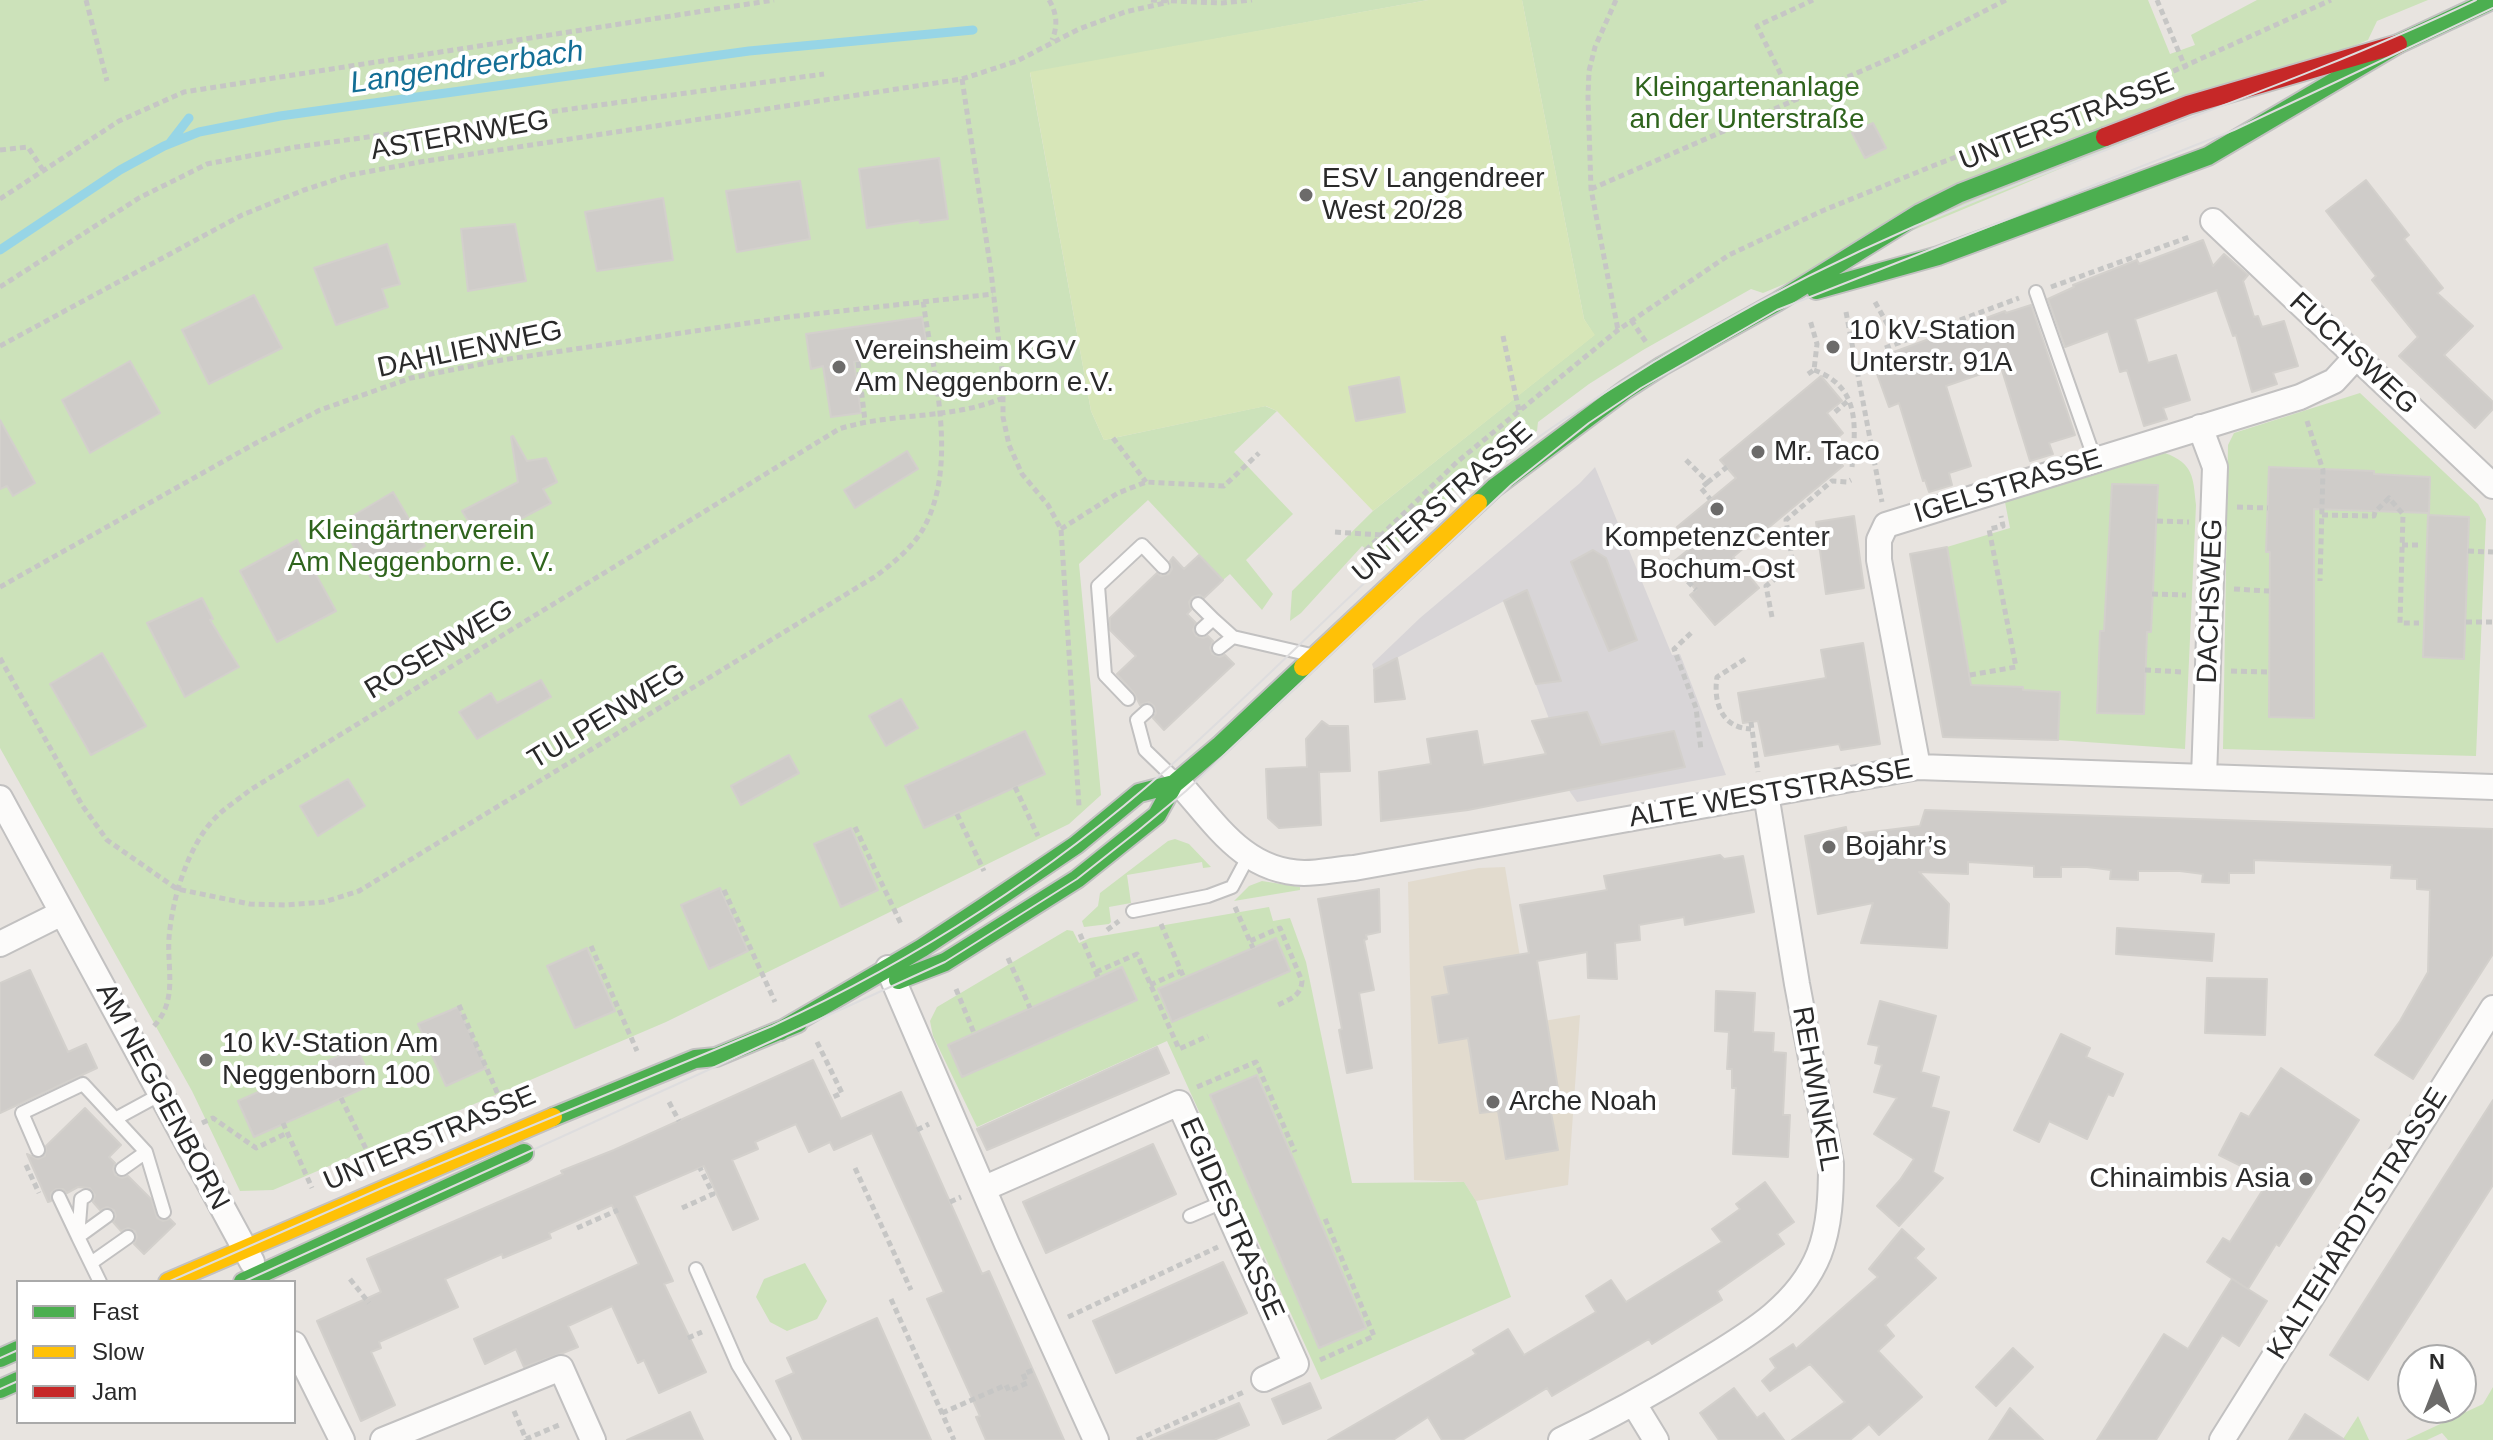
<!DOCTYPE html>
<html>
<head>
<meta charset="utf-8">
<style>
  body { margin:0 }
  #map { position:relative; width:2493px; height:1440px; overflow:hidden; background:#e8e4e0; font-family:Arial,sans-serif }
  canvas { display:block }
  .legend { position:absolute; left:16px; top:1280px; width:280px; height:144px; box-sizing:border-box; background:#fff; border:2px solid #aaa; margin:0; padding:10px 14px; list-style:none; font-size:24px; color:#2a2a2a }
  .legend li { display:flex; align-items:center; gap:16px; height:40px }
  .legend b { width:40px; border:2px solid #aaa }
  .north { position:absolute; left:2397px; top:1344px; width:80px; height:80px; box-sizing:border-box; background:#fff; border:2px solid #aaa; border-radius:50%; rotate:0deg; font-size:22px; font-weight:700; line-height:32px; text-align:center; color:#2a2a2a }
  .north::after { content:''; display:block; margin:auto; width:28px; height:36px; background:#6c6b6a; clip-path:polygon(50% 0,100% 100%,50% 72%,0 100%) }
</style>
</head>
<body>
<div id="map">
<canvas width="2493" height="1440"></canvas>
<ul class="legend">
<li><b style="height:10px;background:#4caf50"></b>Fast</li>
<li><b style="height:10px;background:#ffc107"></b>Slow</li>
<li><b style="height:10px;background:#c62828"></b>Jam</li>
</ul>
<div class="north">N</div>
</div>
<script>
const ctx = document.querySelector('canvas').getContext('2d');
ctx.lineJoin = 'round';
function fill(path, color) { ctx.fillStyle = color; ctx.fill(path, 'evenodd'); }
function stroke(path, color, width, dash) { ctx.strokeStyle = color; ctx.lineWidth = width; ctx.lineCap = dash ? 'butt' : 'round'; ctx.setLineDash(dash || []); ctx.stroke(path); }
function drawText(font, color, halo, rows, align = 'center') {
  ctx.font = font + ' Arial,sans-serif'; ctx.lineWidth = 8; ctx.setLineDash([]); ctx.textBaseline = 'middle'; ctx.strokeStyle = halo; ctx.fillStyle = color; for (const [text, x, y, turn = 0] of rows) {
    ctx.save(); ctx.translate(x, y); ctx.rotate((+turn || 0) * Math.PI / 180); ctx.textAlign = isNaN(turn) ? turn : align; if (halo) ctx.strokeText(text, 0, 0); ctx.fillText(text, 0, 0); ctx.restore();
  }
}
const industrial = new Path2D(`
  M1595,467L1672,655L1680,654L1726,775L1577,802L1568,789L1559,745L1504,601L1374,670L1372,664L1420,618L1580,483Z`);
const education = new Path2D(`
  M1505,867L1531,1023L1580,1015L1568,1185L1476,1201L1464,1182L1414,1180L1408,882L1479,868Z`);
const green = new Path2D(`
  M0,0H1428L1030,73L1091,411L1104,440L1265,406L1277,411L1234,452L1293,514L1246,560L1273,594L1262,610L1230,574L1223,580L1148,500L1079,564L1101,795L1069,824L666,1022L273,1190L240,1191L192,1091L0,748Z
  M1522,0H2148L2170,54L2195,45L2191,35L2257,0H2428L2377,21L2368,40L1763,293L1751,289L1643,350L1589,384L1538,422L1537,431L1533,433L1524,432L1454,483L1453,495L1380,559L1362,546L1301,613L1290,621L1292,591L1373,511L1594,335L1584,319Z
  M2360,393L2478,504L2486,519L2476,756L2223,749L2228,445L2234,433Z
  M2165,453C2194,464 2193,477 2196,505L2185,749L2058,740L2060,692L2023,690V687L1981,685L1972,689L1947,547L2010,528L2005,502Z
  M1175,839L1189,844L1211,867L1203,868L1202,862L1127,875L1131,903L1109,907L1111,922L1109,924L1084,927L1082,921L1098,906L1100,893L1168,841Z
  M1262,881L1300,887V890L1234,901L1249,886Z
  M1269,907L1273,921L1290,918L1306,962L1352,1183L1464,1182L1476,1201L1511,1297L1321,1380L1167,1041L977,1127L933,1036L930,1021L937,1007L1067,930L1073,931L1079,943L1090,938Z
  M805,1263L827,1301L817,1319L787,1331L770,1322L756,1297L764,1279Z
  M2493,1387V1440H2448L2442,1433L2427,1440H2406L2483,1404Z
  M2358,1416L2369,1440H2342L2343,1439Z`);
const pitch = new Path2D(`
  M1428,0H1522L1584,319L1595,335L1373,511L1277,411L1266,406L1104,440L1091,411L1030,72Z`);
const stream = new Path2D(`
  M169,144L189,118
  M0,250L120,170L164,146L199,132L280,116L749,51L973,30`);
const building = new Path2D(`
  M1873,123L1886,148L1865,158L1852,133Z
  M939,158L948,219L920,223L919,220L867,228L859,169Z
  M2366,180L2409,235L2404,239L2443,288L2437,293L2473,326L2444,355L2493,402V409L2475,428L2399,356L2418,337L2372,280L2376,276L2326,211Z
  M800,181L810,239L737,252L726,191Z
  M663,198L673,260L597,271L585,212Z
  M515,224L526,281L468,291L461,229Z
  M2203,240L2213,266L2224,254L2248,275L2243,281L2254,317L2258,316L2262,327L2284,321L2298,366L2273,373L2277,384L2252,392L2236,335L2233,336L2217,290L2135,319L2148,363L2176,355L2190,400L2163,408L2167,419L2144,426L2127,370L2120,372L2108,331L2065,347L2048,299L2074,287L2073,285L2137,260L2139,264Z
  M387,244L400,284L382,289L388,307L336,325L314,268Z
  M254,295L282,348L209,384L182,330Z
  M2031,305L2075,435L2049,443L2053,454L2030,461L2001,367L1946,386L1971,466L1949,473L1952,485L1929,492L1925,480L1923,481L1899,403L1889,407L1872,360L2005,311L2006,313Z
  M922,317L928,351L854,362L861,413L831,417L823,366L811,369L806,334Z
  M130,361L160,413L90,453L62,400Z
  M1821,376L1842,401L1827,413L1843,433L1827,447L1843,466L1733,557L1759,588L1715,625L1690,595L1696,590L1673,562L1693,546L1677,527L1736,478L1720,460Z
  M1399,377L1405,412L1356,421L1349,387Z
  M0,420L35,483L13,496L7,486L0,489Z
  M513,436L527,461L546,458L557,482L543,489L551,503L480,540L462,511L518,482L511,437Z
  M907,451L918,469L855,508L844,490Z
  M2269,467L2374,471V474L2430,477L2429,513L2314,509V718L2269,717L2270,552H2266Z
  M2112,484L2158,485L2151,632H2147L2144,714L2097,713L2100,631H2104Z
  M393,492L425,546L371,578L341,523Z
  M2428,515L2469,517L2464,659L2423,657Z
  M1854,516L1864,588L1826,594L1816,522Z
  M297,540L336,611L277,642L240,571Z
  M1947,547L1971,685L2023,687V690L2060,692L2058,740L1943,737L1910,554Z
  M1593,550L1606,558L1637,640L1609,651L1571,562Z
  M1199,555L1223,580L1204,598L1200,595L1192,597L1189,602L1191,610L1187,614L1196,623L1193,630L1196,636L1203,638L1208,636L1213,641L1210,648L1212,654L1220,657L1225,655L1234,664L1164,730L1153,718L1156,713L1154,706L1149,702L1140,705L1134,693L1117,674L1136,656L1110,630V618L1157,573L1161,576L1169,574L1172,569L1170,561L1173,557L1184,569Z
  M1527,590L1561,681L1536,684L1504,601Z
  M202,598L213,619L210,620L239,667L185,697L147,623Z
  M1863,643L1880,744L1841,750L1839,744L1765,756L1758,721L1743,723L1738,693L1826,678L1821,650Z
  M102,653L146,726L91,755L50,684Z
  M1397,658L1405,699L1375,702L1374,670Z
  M541,680L551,697L477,739L459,712L491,693L497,703Z
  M901,699L918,728L886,746L869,716Z
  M1587,712L1601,745L1674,731L1685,767L1468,810L1381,821L1379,772L1431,764L1427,739L1477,731L1483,765L1546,754L1532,721Z
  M1322,721L1329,726H1348L1350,771L1319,772L1321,825L1279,828L1268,818L1266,769L1307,767L1306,739Z
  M1025,731L1045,774L924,828L905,786Z
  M789,755L799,773L741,805L731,786Z
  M348,779L365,806L318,836L300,806Z
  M1925,810L2493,829V954L2413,1079L2375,1055L2400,1021L2428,972L2430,890L2417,889V879L2391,878L2392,865L2254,860V873H2229V883L2202,882L2203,874L2180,871H2138V880L2110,879L2111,870L2087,867H2061V877H2034V866L1968,862V874L1919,872L1949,904L1947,948L1861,943L1873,903L1818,914L1805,836L1846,827L1847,835L1920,826Z
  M851,828L878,890L841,907L814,844Z
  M1720,855L1724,859L1743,856L1754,912L1685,925L1684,917L1639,925L1640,940L1615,943L1617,979L1588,978L1587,952L1537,961L1560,1101L1549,1102L1558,1150L1506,1159L1498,1111L1480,1113L1468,1038L1439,1043L1432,997L1449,994L1444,967L1529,953L1520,905L1607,890L1604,876Z
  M720,888L748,951L709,969L681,905Z
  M1379,889L1380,932L1366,935L1367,939L1364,940L1374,990L1359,993L1372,1068L1347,1073L1339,1030L1342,1029L1318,899Z
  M2117,928L2214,934L2212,961L2116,954Z
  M1276,938L1290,971L1172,1022L1158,989Z
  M587,948L615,1011L575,1028L547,966Z
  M1122,967L1137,1000L962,1077L948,1045Z
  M30,970L68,1052L86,1044L97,1068L0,1113V983Z
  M2207,978L2267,979L2265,1035L2205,1033Z
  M1716,991L1755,993L1753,1032L1774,1033L1773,1052L1786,1053L1783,1115H1790L1788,1157L1733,1154L1736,1088H1732V1069H1727L1729,1032L1715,1031Z
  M1880,1001L1936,1016L1921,1072L1939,1077L1931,1107L1949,1112L1933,1172L1943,1178L1899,1226L1877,1206L1900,1180L1914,1159L1874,1134L1897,1098L1874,1092L1882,1065L1875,1063L1879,1046L1868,1044Z
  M458,1007L486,1068L446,1086L418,1024Z
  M2061,1034L2090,1048L2086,1057L2123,1074L2113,1096L2108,1094L2087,1139L2049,1121L2039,1142L2014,1130Z
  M1157,1047L1169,1073L987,1150L977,1129Z
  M357,1048L373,1084L254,1137L238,1101Z
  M813,1060L841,1119L901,1092L982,1274L989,1271L1064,1440H986L976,1417L980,1416L927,1299L944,1292L872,1133L834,1150L830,1142L809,1152L796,1124L755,1142L758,1149L732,1160L758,1219L733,1230L704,1166L634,1196L673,1281L664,1284L706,1372L659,1393L644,1360L638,1363L612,1306L568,1326L578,1347L563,1353L524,1367L516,1349L485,1364L474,1339L639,1264L612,1205L549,1233L551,1238L503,1258L502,1254L445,1279L458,1307L379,1342L381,1348L371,1352L395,1405L361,1421L317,1321L381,1292L367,1259L563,1174L561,1171L614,1150Z
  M2281,1068L2359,1120L2279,1246L2276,1244L2248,1289L2207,1262L2223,1238L2230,1242L2269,1180L2219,1155L2241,1113L2249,1117Z
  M1257,1075L1366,1328L1319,1348L1210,1095Z
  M2493,1100V1185L2368,1380L2330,1355Z
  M85,1108L121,1145L109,1157L115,1163L113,1169L115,1175L122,1178L128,1176L151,1199L157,1218L163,1221L170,1219L175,1224L144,1254L134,1244L137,1237L135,1231L128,1228L121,1231L113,1222L116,1216L114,1210L107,1207L100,1210L93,1202L95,1195L90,1188L78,1187L67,1193L63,1189H56L51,1193V1201L48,1202L27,1154L38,1159L45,1156L46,1146Z
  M1153,1144L1176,1194L1046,1253L1023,1202Z
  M1765,1182L1794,1222L1777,1234L1784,1244L1717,1291L1722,1300L1652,1344L1649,1339L1552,1396L1547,1388L1462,1440H1442L1428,1417L1393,1440H1328L1476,1354L1473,1350L1508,1329L1524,1355L1596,1312L1586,1296L1611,1280L1626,1302L1722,1242L1712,1229L1740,1209L1736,1204Z
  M1902,1229L1924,1249L1915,1258L1936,1278L1885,1325L1894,1336L1878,1351L1922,1397L1879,1435L1869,1424L1850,1440H1792L1845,1402L1810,1364L1770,1391L1762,1381L1776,1368L1770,1359L1793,1344L1796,1349L1878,1277L1869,1269Z
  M1223,1262L1247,1313L1116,1373L1093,1321Z
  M2232,1279L2267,1301L2239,1346L2222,1335L2156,1440H2097L2164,1334L2188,1349Z
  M877,1318L931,1440H803L776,1381L794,1373L787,1358Z
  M2013,1348L2033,1367L1996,1406L1976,1387Z
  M1310,1383L1321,1408L1283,1424L1272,1399Z
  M1734,1388L1757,1418L1764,1413L1784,1440H1719L1700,1413Z
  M1239,1403L1249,1425L1214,1440H1151Z
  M2010,1408L2043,1440H1989Z
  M690,1412L703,1440H627Z
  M2305,1414L2345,1440H2289Z`);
const path = new Path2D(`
  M86,0L107,81
  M1049,0C1057,13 1058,26 1052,40
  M1151,0L1221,3L1252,0
  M1616,0L1595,47L1589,71L1588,97L1591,189L1618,330
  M2157,0L2186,69
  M962,79L991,271L1003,379V417L1009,445L1022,474L1048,505L1061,529L1079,806
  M1794,101L1757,26L1813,0
  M0,150L28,147L43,170
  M1591,189L1898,55L2006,0
  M0,199L119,121L184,92L774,0
  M0,287L139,198L207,164L296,147L824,74
  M2051,287L2192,236
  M1875,302L1898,343
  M1846,312L1882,502
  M1631,320L1646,342
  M1503,336L1519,411
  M0,346L242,215L304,190L350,175L420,162L962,79L1017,61L1079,29L1125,12L1169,2
  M1885,348L2019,298
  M858,362L865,421
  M1814,370C1860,387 1856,425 1852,467
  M1808,374L1814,370L1817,344L1810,320
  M1835,412L1850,399
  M2307,421L2323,470L2320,581
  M1113,438L1146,482
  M1686,460L1708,482L1727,467
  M1708,482L1701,488L1710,499
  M2237,507L2268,508
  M2322,515L2374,516L2375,512L2389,498L2403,514L2400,623H2419
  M2157,521L2189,522
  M1061,529L1118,493L1146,482L1224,486L1259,453
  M1335,532L1382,535
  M2402,545H2420
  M2468,551L2493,552
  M1667,560L1696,590
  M1363,570L1366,550L1457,462L1618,330L1729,255L1822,211L1935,165L2138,87L2331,0
  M0,587L256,443L320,410L411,378L502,360L788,317L993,294
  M2234,589L2269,591
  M2152,594L2186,595
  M1772,617L1766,586L1793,565L1786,520L1832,481L1847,482L1851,480
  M2466,622H2493
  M1691,633L1674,649L1696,708L1701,750
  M0,658L82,805L107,840L177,889L250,904L286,905L324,902L359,891L876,576C893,563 912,548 923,529C960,464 932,369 923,300
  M1745,659L1717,677C1713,703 1722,728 1751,729
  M2145,670L2183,672
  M2231,671L2270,672
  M1970,675L2016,667L1989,529L2003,526L2001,516
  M1751,722L1758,772
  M1015,787L1038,836
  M957,814L984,871
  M855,827L902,926
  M724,890L775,1002
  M1235,907L1253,948
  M1161,924L1184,978
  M1107,930L1119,921
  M1080,934L1098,977
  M1250,941L1280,928L1302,981C1301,996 1290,999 1278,1005
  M591,946L637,1051
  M1008,958L1030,1008
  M1096,972L1137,954L1179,1049L1208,1036
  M1150,985L1181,971
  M956,989L974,1033
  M459,1005L503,1106
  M154,1026C178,1000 167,970 169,938C172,899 188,845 216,817C226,807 239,799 250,790L839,429C892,412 950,420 1003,398
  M817,1042L842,1093L831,1098
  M1197,1087L1256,1062L1295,1152
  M341,1098L372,1161
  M669,1102L679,1121
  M202,1123L213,1118L256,1148L287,1133
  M283,1123L312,1188
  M917,1130L929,1124
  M26,1165L39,1193
  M855,1168L911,1290
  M950,1202L961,1197
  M682,1208L713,1194L700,1168
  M577,1228L618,1210
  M350,1279L369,1303
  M891,1299L954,1440
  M1068,1317L1218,1247
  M688,1338L702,1332
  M1320,1360L1374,1336L1324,1216
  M514,1411L526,1439L559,1425
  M942,1413L1006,1385L1009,1391L1027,1383L1023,1374L1036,1369
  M1137,1440L1246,1391`);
const lane = new Path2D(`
  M2036,292L2095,460
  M1198,604L1213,619
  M1202,629L1213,619L1233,637
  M1219,648L1233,637L1311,655
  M1128,699L1105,675L1098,586L1142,545L1163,567
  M1147,711L1137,720L1145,750L1174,778
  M1133,911L1208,896L1232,887L1248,857
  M115,1119L161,1094
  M38,1150L22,1113L83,1084L146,1152L164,1212
  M122,1169L146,1152
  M86,1196L81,1199L78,1237L100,1282
  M59,1197L78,1237L107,1216
  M1190,1216L1223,1202
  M91,1263L128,1237
  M696,1269L738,1365L784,1440`);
const street = new Path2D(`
  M2213,221L2493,486
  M2200,427L2215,467L2204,777
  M1918,767L1879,560V540L1886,525L2300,397L2334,381L2356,357
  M1178,782C1214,821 1243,872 1304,873C1320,873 1338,869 1354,868L1918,767L2493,787
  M0,798L252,1262
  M0,944L62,913
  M888,968L1007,1244L1096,1440
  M985,1188L1179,1103L1296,1364L1264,1379
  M294,1344L342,1440
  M1634,1404L1656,1440
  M383,1440L561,1368L593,1440
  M1561,1440C1607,1418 1651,1394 1695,1367C1742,1338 1797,1309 1819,1254C1830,1226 1831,1194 1831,1164L1797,984L1766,794
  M2222,1440L2493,1008`);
const fast = new Path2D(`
  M1816,290L1938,256L2208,156L2398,44L2492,0
  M1478,503L1494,488L1625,390L1662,366L1777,302L1920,213L1960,193L2105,137
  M898,980L945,962L1077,879L1157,815L1174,784
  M780,1031L922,948L984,907L1076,845L1139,793L1174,784L1219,746L1303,667
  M553,1117L695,1059L716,1057L798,1023
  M243,1282L524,1153
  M0,1358L18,1350
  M0,1389L18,1381`);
const slow = new Path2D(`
  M1303,667L1478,503
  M168,1282L553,1117`);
const jam = new Path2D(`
  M2105,137L2188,105L2398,44`);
const tram = new Path2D(`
  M168,1282L384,1187L772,1026C915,960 1050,873 1168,768C1296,654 1411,525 1553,427C1683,338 1824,262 1970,203C2139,134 2312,78 2476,0
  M243,1282L945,962L1077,879L1139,830L1186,791L1511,485L1589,423L1641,388L1777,310L2234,130L2493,8
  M0,1358L18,1350
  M0,1389L18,1381`);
const markers = [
  [1306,195,8,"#6c6b6a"],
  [1833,347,8,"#6c6b6a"],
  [839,367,8,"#6c6b6a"],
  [1758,452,8,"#6c6b6a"],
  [1717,509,8,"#6c6b6a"],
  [1829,847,8,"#6c6b6a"],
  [206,1060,8,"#6c6b6a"],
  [1493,1102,8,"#6c6b6a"],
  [2306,1179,8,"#6c6b6a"]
];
const parkNames = [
  ["Kleingartenanlage",1747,88],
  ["an der Unterstraße",1747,120],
  ["Kleingärtnerverein",421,531],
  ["Am Neggenborn e. V.",421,563]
];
const streetNames = [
  ["UNTERSTRASSE",2067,122,-21],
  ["ASTERNWEG",460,136,-10],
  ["DAHLIENWEG",470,350,-12],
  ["FUCHSWEG",2353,354,43],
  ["IGELSTRASSE",2008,487,-17],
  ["UNTERSTRASSE",1443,503,-41],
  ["DACHSWEG",2211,601,-88],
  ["ROSENWEG",439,650,-31],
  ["TULPENWEG",607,717,-31],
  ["ALTE WESTSTRASSE",1771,794,-10],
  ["REHWINKEL",1815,1089,80],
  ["AM NEGGENBORN",162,1097,62],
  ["UNTERSTRASSE",430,1139,-23],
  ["EGIDESTRASSE",1231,1219,66],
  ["KALTEHARDTSTRASSE",2358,1224,-58]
];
const poiNames = [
  ["ESV Langendreer",1322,179],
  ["West 20/28",1322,211],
  ["10 kV-Station",1849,331],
  ["Unterstr. 91A",1849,363],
  ["Vereinsheim KGV",855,351],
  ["Am Neggenborn e.V.",855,383],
  ["Mr. Taco",1774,452],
  ["KompetenzCenter",1717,538,"center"],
  ["Bochum-Ost",1717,570,"center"],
  ["Bojahr’s",1845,847],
  ["10 kV-Station Am",222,1044],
  ["Neggenborn 100",222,1076],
  ["Arche Noah",1509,1102],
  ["Chinaimbis Asia",2290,1179,"right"]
];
const waterNames = [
  ["Langendreerbach",467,68,-8]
];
fill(industrial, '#d8d5d7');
fill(education, '#e2dbce');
fill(green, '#cce2ba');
fill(pitch, '#d7e6b8');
stroke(stream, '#97d5e6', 9);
fill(building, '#cfccc9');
stroke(building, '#d3d0cc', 2);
stroke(lane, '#c2c1c1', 16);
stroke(street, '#c2c1c1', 28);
stroke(fast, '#c2c1c1', 22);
stroke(slow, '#c2c1c1', 22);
stroke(jam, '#c2c1c1', 22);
stroke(path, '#c6c6c5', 5, [6, 4]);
stroke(lane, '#fcfbfa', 12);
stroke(street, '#fcfbfa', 24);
stroke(fast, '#4caf50', 18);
stroke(slow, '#ffc107', 18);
stroke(jam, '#c62828', 18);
stroke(tram, '#deddde', 2);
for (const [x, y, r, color] of markers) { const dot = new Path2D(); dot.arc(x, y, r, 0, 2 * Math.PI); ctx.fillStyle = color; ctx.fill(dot); stroke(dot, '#fff', 3); }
drawText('28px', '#2f641d', '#fff', parkNames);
drawText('28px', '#2a2a2a', '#fff', streetNames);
drawText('28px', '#2a2a2a', '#fff', poiNames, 'left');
drawText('italic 30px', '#136e95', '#fff', waterNames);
</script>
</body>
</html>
